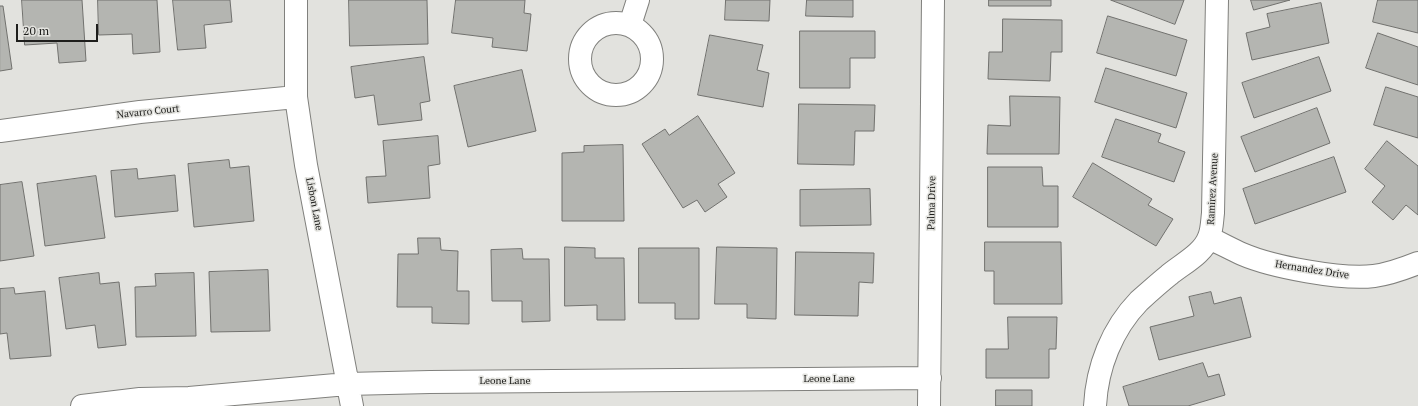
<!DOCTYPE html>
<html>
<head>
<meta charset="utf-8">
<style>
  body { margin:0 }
  #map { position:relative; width:1418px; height:406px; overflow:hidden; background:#e2e2de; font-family:"PT Serif",serif }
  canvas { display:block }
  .scale { position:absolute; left:16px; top:24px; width:82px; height:18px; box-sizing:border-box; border:2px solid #1e1e1c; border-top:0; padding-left:5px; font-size:12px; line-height:14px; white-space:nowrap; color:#1e1e1c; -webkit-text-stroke:3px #e2e2de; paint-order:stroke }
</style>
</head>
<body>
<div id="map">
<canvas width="1418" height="406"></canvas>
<div class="scale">20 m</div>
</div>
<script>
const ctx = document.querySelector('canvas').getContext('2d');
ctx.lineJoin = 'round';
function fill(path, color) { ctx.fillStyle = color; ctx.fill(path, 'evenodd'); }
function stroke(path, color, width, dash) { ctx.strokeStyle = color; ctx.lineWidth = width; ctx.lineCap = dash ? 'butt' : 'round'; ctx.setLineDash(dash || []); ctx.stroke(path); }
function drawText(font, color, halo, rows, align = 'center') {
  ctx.font = font + ' "PT Serif",serif'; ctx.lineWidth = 3; ctx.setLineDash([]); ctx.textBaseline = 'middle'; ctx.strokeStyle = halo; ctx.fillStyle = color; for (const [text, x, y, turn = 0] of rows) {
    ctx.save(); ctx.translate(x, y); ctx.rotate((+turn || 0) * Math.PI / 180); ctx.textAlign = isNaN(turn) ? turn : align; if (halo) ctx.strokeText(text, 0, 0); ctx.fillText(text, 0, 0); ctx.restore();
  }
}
const building = new Path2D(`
  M22,0H82L86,61L59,63L57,43L25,45Z
  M98,0H157L160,52L133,54L132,34L99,35Z
  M173,0H230L232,22L204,25L206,48L178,50Z
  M349,0H427L428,44L350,46Z
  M456,0H525L524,13L531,14L527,51L492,47L493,38L452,33Z
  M726,0H770L769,21L725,20Z
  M807,0H853V17L806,16Z
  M989,0H1051V6H989Z
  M1111,0H1184L1175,24Z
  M1251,0H1290L1254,10Z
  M1378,0H1418V33L1373,22Z
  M1321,3L1329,43L1252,60L1246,33L1270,27L1267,14Z
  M0,6H3L12,69L0,71Z
  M1108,16L1187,40L1176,76L1097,53Z
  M1003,19L1062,20V52H1051L1050,81L988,79L989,52H1002Z
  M800,31H875V58H850V88H800Z
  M1378,33L1418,47V85L1366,68Z
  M710,35L763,45L757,70L769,73L763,107L698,95Z
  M424,57L430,101L420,103L422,120L378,125L374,95L355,98L351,67Z
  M1319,57L1331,91L1254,118L1242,83Z
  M1106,68L1187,93L1176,128L1095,102Z
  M522,70L536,131L468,147L454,86Z
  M1386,87L1418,97V138L1374,125Z
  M1010,96L1060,97L1059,154H987L988,125L1010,126Z
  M799,104L875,105L874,131H855L854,165L798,164Z
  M1317,108L1330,143L1255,172L1241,137Z
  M698,116L735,173L718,184L727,197L705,212L697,200L683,208L642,144L665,129L669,135Z
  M1116,119L1161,134L1158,142L1185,152L1174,182L1102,157Z
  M438,136L440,164L428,166L430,198L368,203L366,177L386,176L383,141Z
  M1387,141L1418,166V215L1406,205L1393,220L1372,202L1385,186L1365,169Z
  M623,145L624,221H562V153L584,152V146Z
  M1334,157L1346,192L1255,224L1243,189Z
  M229,160L230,168L249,166L254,221L194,227L188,164Z
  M1093,163L1152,199L1148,205L1173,219L1156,246L1073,197Z
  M988,167H1042L1043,186H1058V227H988Z
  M137,169L138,179L175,175L178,211L115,217L111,171Z
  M96,176L105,238L45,246L37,184Z
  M22,182L34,256L0,261V185Z
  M870,189L871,225L800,226V190Z
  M418,238H440L441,250L458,251L457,291H469V324L432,323V307H397L398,254H418Z
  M985,242H1061L1062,304H994V271H985Z
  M565,247L595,248V258H624L625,320H597V305L565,306Z
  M717,247L777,248L776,319L747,318V304H715Z
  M639,248H699V319H675V303H639Z
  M522,249L523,259H549L550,321L522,322V301H492L491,250Z
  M796,252L874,253L873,283L859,282L858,316L795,315Z
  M268,270L270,331L211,332L209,272Z
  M99,273L100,284L119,282L126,345L98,348L95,325L66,329L59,278Z
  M194,273L196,336L136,337L135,287L156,286L155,274Z
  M14,288L15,294L45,291L51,356L10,359L7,333L0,334V289Z
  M1211,292L1214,304L1241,297L1251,337L1159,360L1150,327L1194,316L1189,297Z
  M1008,317H1057L1056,349H1049V378H986V349H1008Z
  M1203,363L1208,377L1219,374L1225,395L1188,406H1129L1123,387Z
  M996,390H1032V406H996Z`);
const minor = new Path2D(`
  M296,0V97L306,165L352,406
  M580 59a36 36 0 1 1 72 0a36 36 0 1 1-72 0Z
  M630,25L638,0
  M0,131L140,112L296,97
  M1209,238C1220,243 1231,249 1242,254C1272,267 1342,280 1374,276C1390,274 1403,269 1418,263
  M82,406L140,399L189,398L347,384L430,382L930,378
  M929,406L933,0
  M1095,406C1097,367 1112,329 1139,301C1149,292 1159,283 1169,275C1182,264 1203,254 1209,237C1212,230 1212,221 1213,213L1217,0`);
const streetNames = [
  ["Navarro Court",148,112,-6],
  ["Ramirez Avenue",1213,189,-87],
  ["Palma Drive",932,203,-89],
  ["Lisbon Lane",314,204,79],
  ["Hernandez Drive",1312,270,9],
  ["Leone Lane",829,379],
  ["Leone Lane",505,381]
];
fill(building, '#b4b5b1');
stroke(building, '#71716e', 1);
stroke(minor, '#80807d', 24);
stroke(minor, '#fff', 22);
drawText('10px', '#1e1e1c', '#e2e2de', streetNames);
</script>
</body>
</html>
